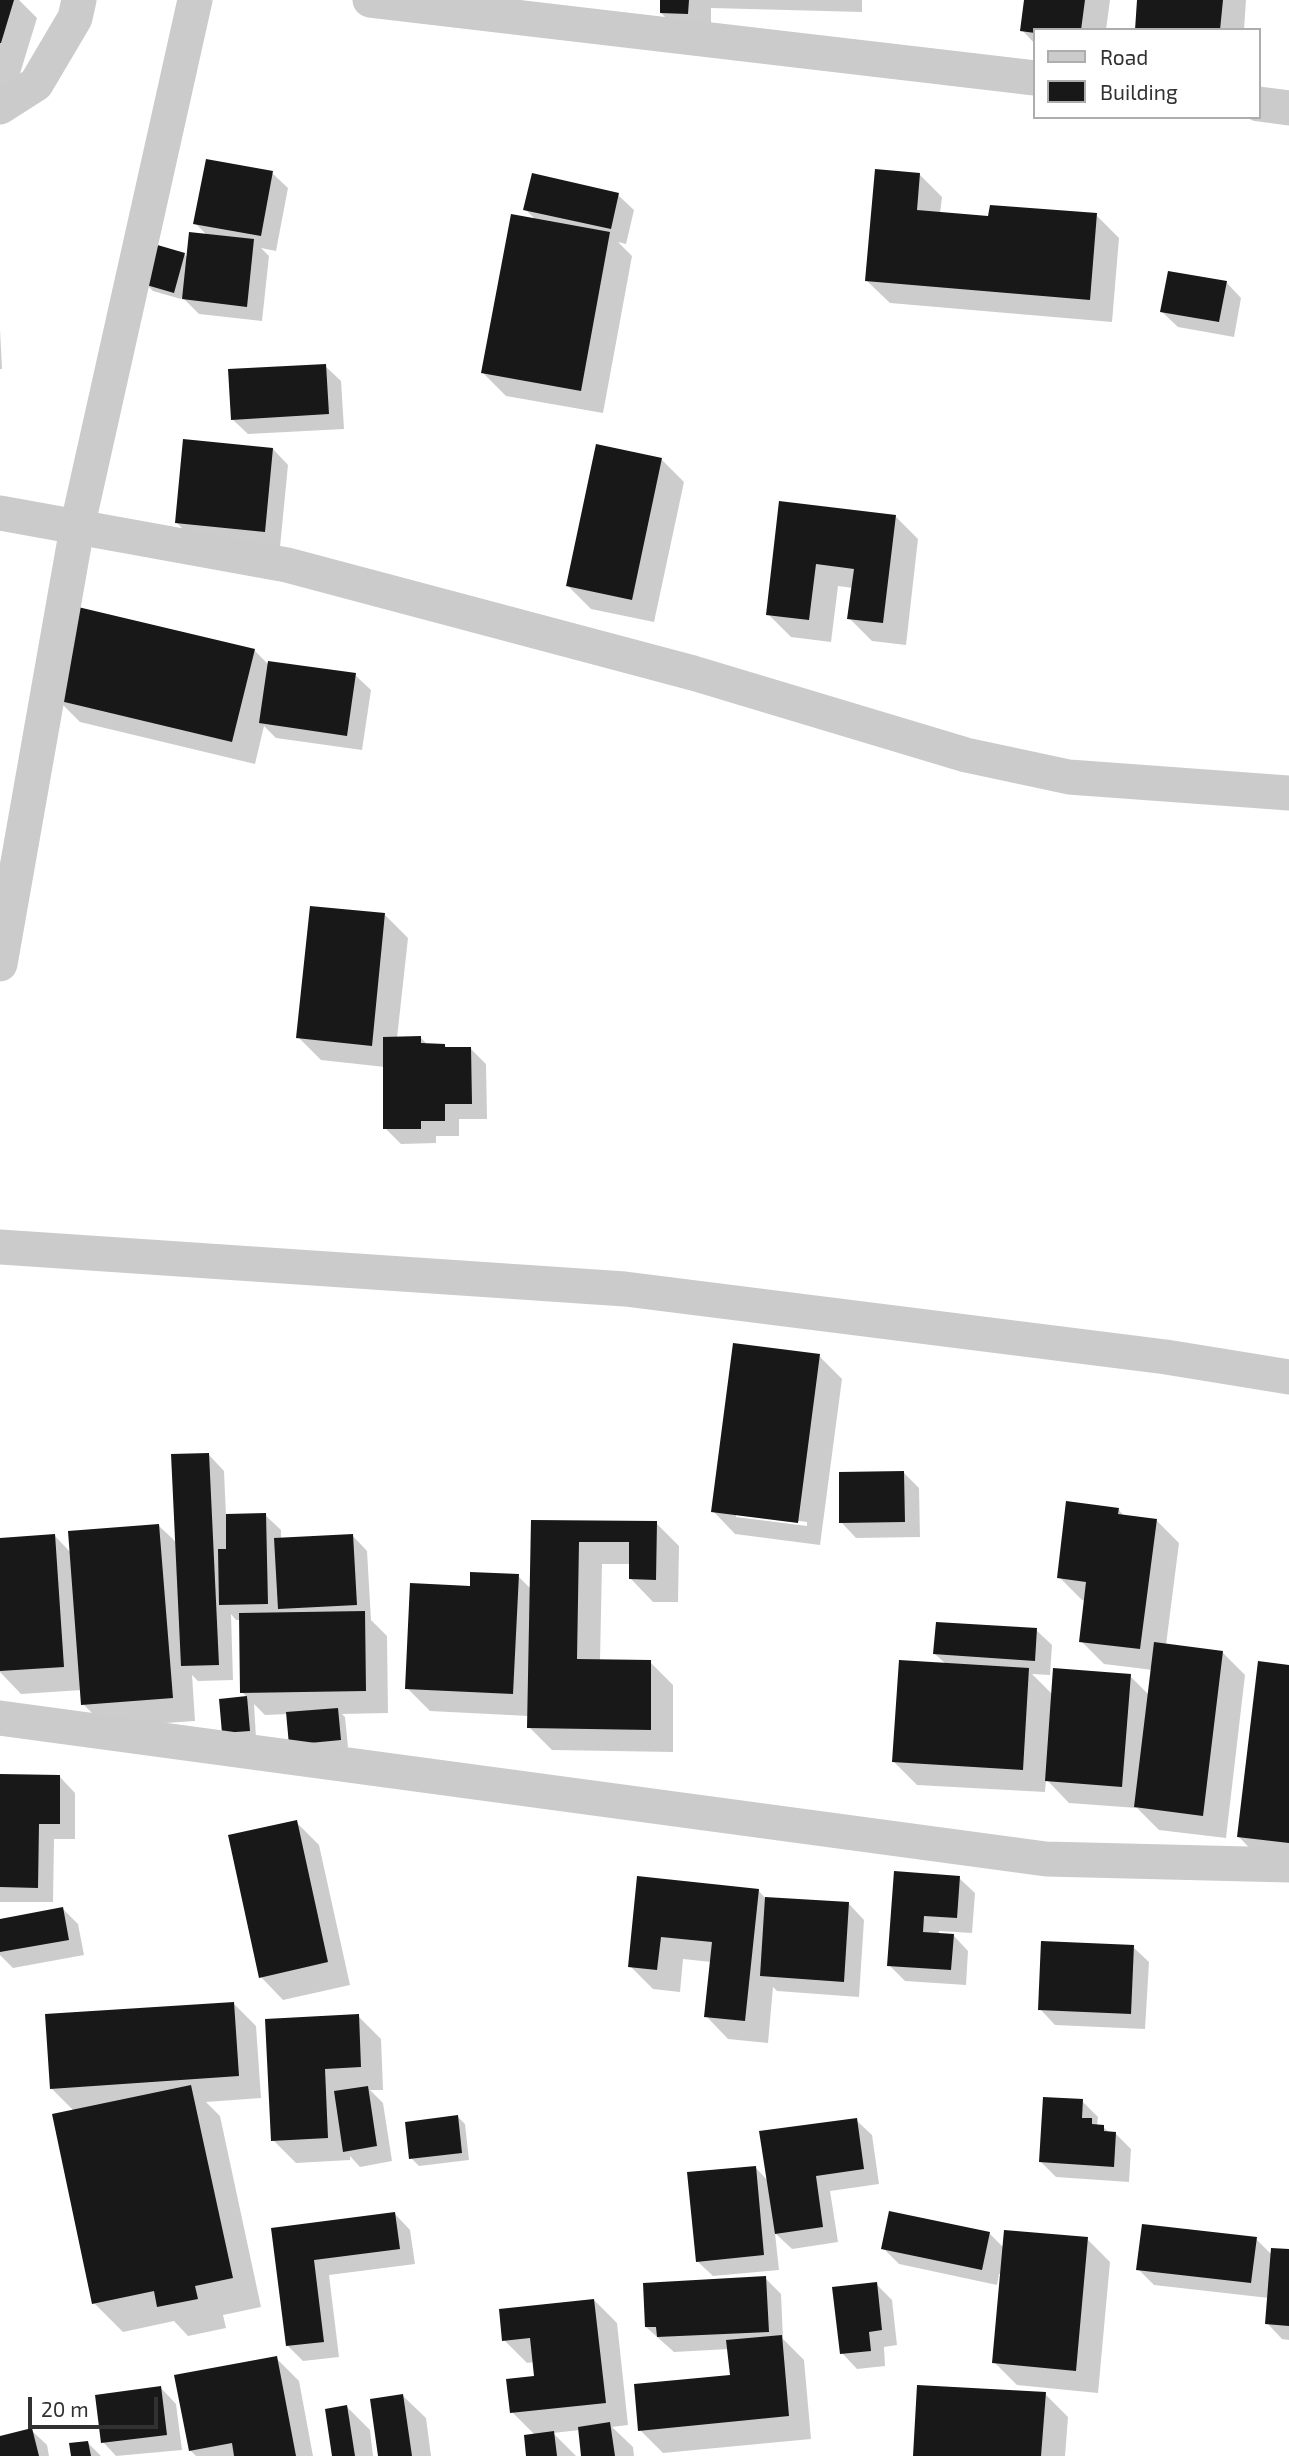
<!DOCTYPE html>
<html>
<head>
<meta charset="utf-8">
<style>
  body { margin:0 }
  #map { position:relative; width:1289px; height:2456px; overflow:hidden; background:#fff; font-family:"Exo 2",sans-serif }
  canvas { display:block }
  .legend { position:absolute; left:1033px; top:28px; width:228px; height:91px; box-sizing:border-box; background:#fff; border:2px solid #adadad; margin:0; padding:9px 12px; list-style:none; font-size:21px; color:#313131 }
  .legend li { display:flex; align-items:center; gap:14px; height:35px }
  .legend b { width:35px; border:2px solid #adadad }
  .scale { position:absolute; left:28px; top:2397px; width:130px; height:32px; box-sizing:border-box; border:4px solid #313131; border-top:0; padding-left:9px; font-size:21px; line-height:24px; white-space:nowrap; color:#313131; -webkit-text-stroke:5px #fff; paint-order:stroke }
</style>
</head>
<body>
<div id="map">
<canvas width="1289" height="2456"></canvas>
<ul class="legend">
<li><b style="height:9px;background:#cbcbcb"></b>Road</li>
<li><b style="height:19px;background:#181818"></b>Building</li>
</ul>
<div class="scale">20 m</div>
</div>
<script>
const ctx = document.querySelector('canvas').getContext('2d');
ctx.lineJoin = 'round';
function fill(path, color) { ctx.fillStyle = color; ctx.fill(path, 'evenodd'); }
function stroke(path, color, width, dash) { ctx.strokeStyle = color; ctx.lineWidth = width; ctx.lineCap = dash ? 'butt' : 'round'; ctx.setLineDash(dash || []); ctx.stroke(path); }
const shadow = new Path2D(`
  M0,0H19L37,18L7,116L0,114Z
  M662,0H862V12L711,8V36L684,35L661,13Z
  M1026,0H1110L1106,30H1035V44L1022,30Z
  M1139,0H1246L1244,30H1137Z
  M272,173L288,188L276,251L261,248L269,256L262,321L199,314L182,297L181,299L153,291L145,283L184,254L188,258L208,236L195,223Z
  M919,174L942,197L940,214L990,218L1096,215L1119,238L1112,322L890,303L867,281Z
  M618,195L634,210L626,244L618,242L632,256L603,413L506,396L483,373L536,220L525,209Z
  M1226,282L1241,298L1234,337L1178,327L1162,312Z
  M0,329L2,369H0Z
  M325,366L341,381L344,429L248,434L232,419Z
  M273,449L288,465L280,547L192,538L177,523Z
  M661,459L684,482L654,622L591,609L568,586Z
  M781,503L896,517L918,539L906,645L872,641L849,618L853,588L838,586L831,642L791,637L768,614Z
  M254,650L269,665L355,675L371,690L362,750L276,738L264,726L255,764L80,722L58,700Z
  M385,915L408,938L397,1038H421L428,1045H444L448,1049H471L486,1064L487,1119H459V1136H436V1143L401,1144L385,1128V1067L321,1060L298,1037Z
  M819,1356L842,1379L820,1545L735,1534L713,1511ZM736,1513L807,1522V1526L736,1517Z
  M209,1455L224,1471L226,1516L265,1515L281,1530V1539L352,1535L367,1551L371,1620L387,1636L388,1713L342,1714L345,1717L348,1747L298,1751L288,1714L265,1715L254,1704L256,1738L232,1740L221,1700L248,1698L242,1692L241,1620H236L231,1614L233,1680L198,1681L192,1675L195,1721L106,1727L83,1704L82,1690L21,1694L0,1672V1540L55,1536L71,1553L159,1526L177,1543Z
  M904,1473L919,1488L920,1537L856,1538L841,1522Z
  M1118,1509L1125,1517L1156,1520L1179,1543L1166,1645L1222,1652L1245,1675L1226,1838L1159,1830L1137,1808L1069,1803L1046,1779L1045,1792L917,1785L894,1762L947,1665L935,1654L1036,1630L1052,1645L1050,1675L1032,1674L1053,1695L1130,1676L1149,1695L1153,1670L1104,1664L1081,1641L1086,1601L1082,1600L1059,1577Z
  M532,1521L656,1523L679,1546L678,1602H653L631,1579V1564H602L600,1661L650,1662L673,1685V1752L552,1750L529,1727V1716L430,1711L407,1688L472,1588L518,1576L531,1589Z
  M1289,1667V1863L1261,1860L1239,1837Z
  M0,1776L60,1777L75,1793V1839H54L53,1902H0Z
  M296,1822L319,1845L350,1985L283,2000L261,1977Z
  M896,1873L959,1878L975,1893L972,1933L939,1931V1934L953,1935L968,1951L966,1985L905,1981L889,1965Z
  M639,1878L758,1890L766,1899L849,1904L864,1920L859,1997L777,1991L773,1987L768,2043L728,2039L706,2016L711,1962L683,1959L680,1992L653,1989L630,1966Z
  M63,1909L78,1924L84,1955L13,1968L0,1955V1921Z
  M1133,1947L1149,1962L1145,2029L1055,2025L1040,2009Z
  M233,2003L256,2026L261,2098L206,2102L220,2116L261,2307L223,2315L226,2328L188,2336L174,2321L123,2332L94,2303L74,2111L51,2088Z
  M358,2016L381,2039L383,2090H370L383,2103L392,2161L360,2167L350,2156V2160L296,2163L273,2140Z
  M1082,2101L1098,2117L1097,2126L1103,2127L1110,2133L1116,2134L1131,2149L1129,2182L1056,2177L1041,2162Z
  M458,2117L465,2124L469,2160L419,2166L411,2158Z
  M856,2120L872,2135L879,2184L830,2191L838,2242L792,2249L775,2233L779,2270L713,2276L697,2261L755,2167L768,2181Z
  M395,2214L410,2230L415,2264L329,2275L339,2357L303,2361L288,2346L273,2230Z
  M990,2234L1004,2248L1087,2239L1110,2262L1098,2393L1017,2385L994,2362L1002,2274H999L997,2285L899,2264L883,2248Z
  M1256,2239L1272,2255L1289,2251V2340L1282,2339L1267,2323L1269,2298L1154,2285L1138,2269Z
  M765,2278L781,2294L783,2339L804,2360L811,2439L663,2453L640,2430L732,2376L729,2349L674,2352L646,2327Z
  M876,2284L892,2300L897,2345L884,2347L885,2366L857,2369L842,2353Z
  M594,2300L617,2323L628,2425L612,2427L633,2447L634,2456H583L580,2430L553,2433L576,2456H528L535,2435L512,2412L535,2377L534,2362L527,2363L504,2340Z
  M276,2358L299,2381L313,2456H196L190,2450Z
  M161,2388L176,2404L182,2450L116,2456L103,2442Z
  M1045,2394L1068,2417L1065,2456H915Z
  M403,2396L426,2418L431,2456H380Z
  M347,2407L370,2430L373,2456H333Z
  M31,2430L47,2445L49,2456H0V2437Z
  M88,2443L101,2456H73Z`);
const building = new Path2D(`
  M0,0H14L1,43H0Z
  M660,0H689L688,14L660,13Z
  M1024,0H1085L1081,30H1035V33L1020,31Z
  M1137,0H1223L1220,30H1135Z
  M206,159L273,171L261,236L193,224Z
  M875,169L920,173L917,210L988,216L990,205L1097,213L1090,300L865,281Z
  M532,173L619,193L611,229L523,210Z
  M511,214L610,232L581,391L481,373Z
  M189,232L254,239L247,307L182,299Z
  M154,244L185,253L174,293L143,284Z
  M1168,271L1227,281L1219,322L1160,312Z
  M326,364L329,414L231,420L228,369Z
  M183,439L273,448L265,532L175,523Z
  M596,444L662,458L632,600L566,586Z
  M779,501L896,515L883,623L847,619L854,569L816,564L809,620L766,615Z
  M78,607L255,649L232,742L56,700Z
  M268,661L356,673L347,736L259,723Z
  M310,906L385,913L372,1046L296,1038Z
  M421,1036V1043L445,1044V1047H471L472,1104H445V1121H421V1129H383V1037Z
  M733,1343L820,1354L798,1523L711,1512Z
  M209,1453L219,1665L181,1666L171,1454Z
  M904,1471L905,1522L839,1523V1472Z
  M1066,1501L1119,1508L1118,1514L1157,1519L1140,1649L1079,1642L1086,1582L1057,1578Z
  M266,1513L268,1604L219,1605L218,1549H226V1514Z
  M531,1520L657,1521L656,1580L629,1579V1542H579L577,1659L651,1660V1730L527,1728Z
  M159,1524L173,1698L81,1705L68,1531Z
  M55,1534L64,1667L0,1671V1538Z
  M353,1534L357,1605L278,1609L274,1538Z
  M470,1572L519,1574L513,1694L405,1689L410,1583L470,1586Z
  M365,1611L366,1691L240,1693L239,1613Z
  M936,1622L1037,1628L1035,1661L933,1654Z
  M1154,1642L1223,1651L1203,1816L1134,1807Z
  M899,1660L1029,1668L1023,1770L892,1762Z
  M1258,1661L1289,1665V1843L1237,1837Z
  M1053,1668L1131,1674L1122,1787L1045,1781Z
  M247,1696L250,1731L222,1733L219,1699Z
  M338,1708L341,1740L289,1745L286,1712Z
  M0,1774L60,1775V1824H39L38,1888L0,1887Z
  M297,1820L328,1962L259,1978L228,1835Z
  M894,1871L960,1876L957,1918L924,1916L923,1932L954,1934L951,1970L887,1966Z
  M637,1876L759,1889L745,2021L704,2017L712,1942L661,1937L657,1970L628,1967Z
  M765,1897L849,1902L844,1982L760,1976Z
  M63,1907L69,1940L0,1952V1919Z
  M1041,1941L1134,1945L1131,2014L1038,2010Z
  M234,2002L239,2076L50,2089L45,2014Z
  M359,2014L361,2067L325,2069L328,2138L271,2141L265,2019Z
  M191,2085L233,2278L195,2286L198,2299L157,2307L154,2291L92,2304L52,2114Z
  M368,2086L377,2146L343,2152L334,2091Z
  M1043,2097L1083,2099L1082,2118H1092V2124L1104,2125V2131L1116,2132L1114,2167L1039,2162Z
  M458,2115L462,2153L409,2159L405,2122Z
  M857,2118L864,2169L816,2176L823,2227L775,2234L759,2131Z
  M756,2166L764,2255L696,2262L687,2172Z
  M889,2211L990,2232L982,2270L881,2249Z
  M395,2212L400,2249L314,2260L324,2342L286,2346L271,2228Z
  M1142,2224L1257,2237L1251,2283L1136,2270Z
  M1004,2230L1088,2237L1076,2371L992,2363Z
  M1271,2248L1289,2249V2326L1265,2324Z
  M766,2276L769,2332L657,2337L656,2327H645L643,2283Z
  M877,2282L882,2330L869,2332L871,2351L840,2354L832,2287Z
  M594,2299L606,2403L510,2413L506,2379L534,2376L530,2338L502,2341L499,2309Z
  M782,2335L789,2416L638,2431L634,2384L730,2375L726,2340Z
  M277,2356L296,2456H234L232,2443L189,2451L174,2375Z
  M917,2385L1046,2392L1041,2456H913Z
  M161,2386L167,2435L101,2443L95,2395Z
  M403,2394L412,2456H378L370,2399Z
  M347,2405L355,2456H332L325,2409Z
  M610,2422L615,2456H581L578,2427Z
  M32,2428L39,2456H0V2436Z
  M554,2431L557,2456H526L524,2435Z
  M88,2441L91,2456H71L69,2443Z`);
const street = new Path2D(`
  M370,0L1035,78
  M1259,104L1289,108
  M0,107L36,84L75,18L79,0
  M0,513L287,565L693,673L966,755L1069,777L1289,793
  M0,964L77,528L195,0
  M0,1247L625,1289L1166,1357L1289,1377
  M0,1718L1046,1859L1289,1865`);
fill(shadow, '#0003');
fill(building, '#181818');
stroke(street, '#cbcbcb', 35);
</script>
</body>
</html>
